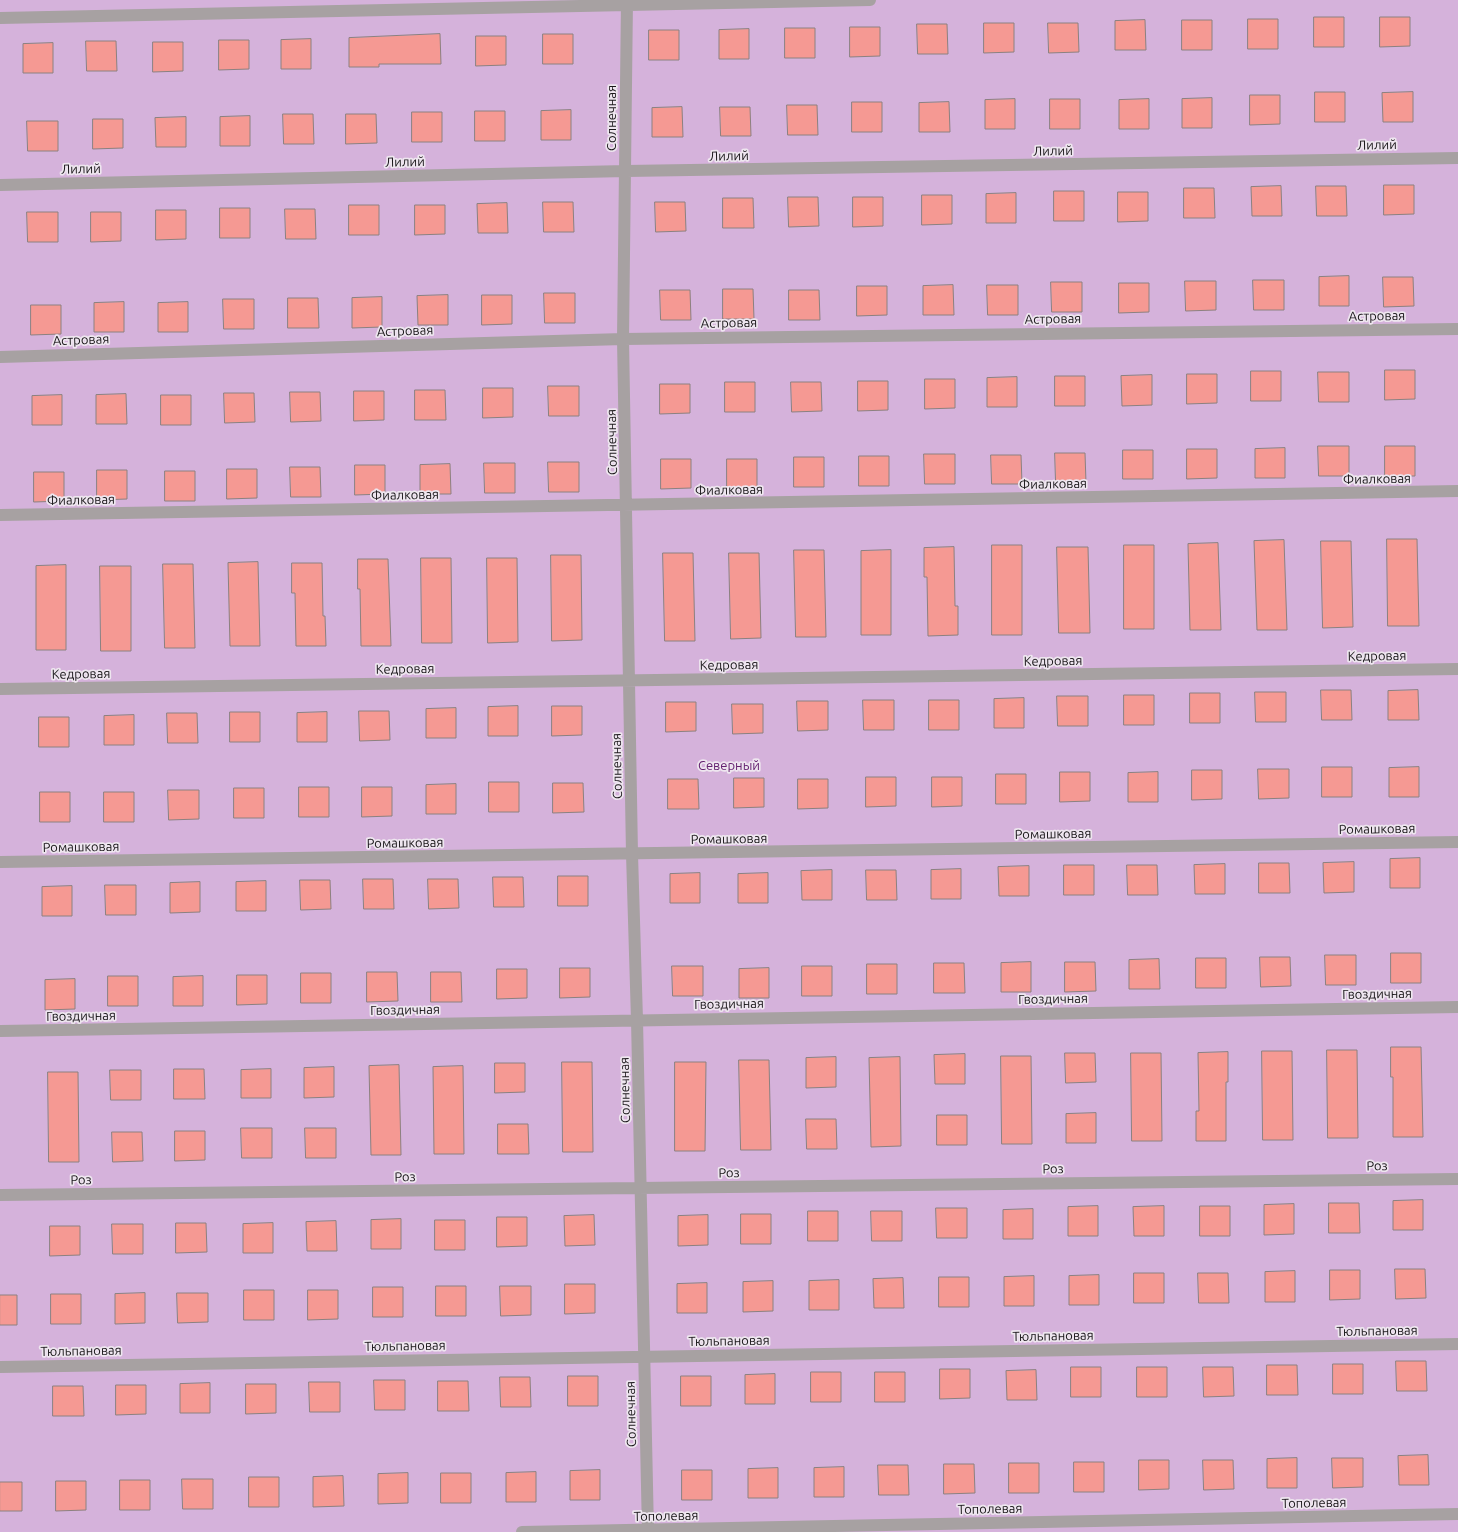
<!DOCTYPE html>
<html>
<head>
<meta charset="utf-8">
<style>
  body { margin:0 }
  canvas { display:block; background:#eee6ef }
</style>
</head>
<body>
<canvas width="1458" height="1532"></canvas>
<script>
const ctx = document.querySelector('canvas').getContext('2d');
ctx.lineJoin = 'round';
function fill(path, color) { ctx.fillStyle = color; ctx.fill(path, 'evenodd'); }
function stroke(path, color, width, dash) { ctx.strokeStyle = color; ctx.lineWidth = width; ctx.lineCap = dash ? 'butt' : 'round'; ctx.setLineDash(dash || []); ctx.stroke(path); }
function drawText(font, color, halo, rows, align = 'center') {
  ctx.font = font + ' Ubuntu,sans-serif'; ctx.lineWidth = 3.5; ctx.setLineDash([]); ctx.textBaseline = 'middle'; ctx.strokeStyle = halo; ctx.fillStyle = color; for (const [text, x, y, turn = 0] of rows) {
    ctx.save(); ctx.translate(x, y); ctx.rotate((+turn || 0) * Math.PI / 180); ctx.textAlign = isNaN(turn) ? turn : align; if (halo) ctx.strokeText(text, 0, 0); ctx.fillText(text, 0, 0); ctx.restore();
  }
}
const green = new Path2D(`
  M0,0H1458V1532H0Z`);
const building = new Path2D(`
  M1314,17H1344V47H1314Z
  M1380,17H1410V46L1380,47Z
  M1248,19H1278V49H1248Z
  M1145,20L1146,50H1115V21Z
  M1182,20H1212V50H1182Z
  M984,23H1014V52L984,53Z
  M1048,23H1078L1079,52L1049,53Z
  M917,24H947L948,54H918Z
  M850,27H880V56L850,57Z
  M785,28H815V58H785Z
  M749,29V59H719V30Z
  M649,30H679V60H649Z
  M440,34L441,64H379V67H349V38Z
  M543,34H573V64H543Z
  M476,36H506V65L476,66Z
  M311,39V69H281V40Z
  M219,40H249V69L219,70Z
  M86,41H116L117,71H87Z
  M153,42H183V71L153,72Z
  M53,43V73H23V44Z
  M1315,92H1345V122H1315Z
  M1413,92V122H1383L1382,93Z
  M1250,95H1280V124L1250,125Z
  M1212,98V128H1182V99Z
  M1015,99V129H985V100Z
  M1050,99H1080V129H1050Z
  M1149,99V129H1119V100Z
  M852,102H882V132H852Z
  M949,102L950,132H919V103Z
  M787,105H817L818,135H788Z
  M682,107L683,137H652V108Z
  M720,107H750L751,136H721Z
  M571,110V140H541V111Z
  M475,111H505V141H475Z
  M412,112H442V142H412Z
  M283,114H313L314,144H284Z
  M346,114H376L377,143L346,144Z
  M250,116V146H220V117Z
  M186,117V147H156L155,118Z
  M93,119H123V148L93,149Z
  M27,121H58V151H28Z
  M1384,185H1414V214L1384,215Z
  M1281,186L1282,216H1252L1251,187Z
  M1316,186H1346L1347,216H1317Z
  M1184,188H1214L1215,218H1184Z
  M1054,191H1084V221H1054Z
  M1118,192H1148V221L1118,222Z
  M1016,193V223H986V194Z
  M922,195H952V224L922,225Z
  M788,197H818L819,226L789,227Z
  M853,197H883V226L853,227Z
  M723,198H753L754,228H723Z
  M543,202H573L574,232H544Z
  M655,202H685L686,231L656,232Z
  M507,203L508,233H478L477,204Z
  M349,205H379V235H349Z
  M415,205H445V234L415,235Z
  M220,208H250V238H220Z
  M285,209H315L316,239H286Z
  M156,210H186V239L156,240Z
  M27,212H58V242H28Z
  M91,212H121V241L91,242Z
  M1349,276V306H1319V277Z
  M1383,277H1413L1414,306L1384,307Z
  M1253,280H1284V310H1254Z
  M1185,281H1216V310L1186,311Z
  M1051,282H1082V312H1052Z
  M1119,283H1149V312L1119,313Z
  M953,285L954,315H923V286Z
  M987,285H1018V315H988Z
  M857,286H887V315L857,316Z
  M723,289H753L754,319H723Z
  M660,290H690L691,320H661Z
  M789,290H819L820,320H789Z
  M544,293H575V323H545Z
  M448,295V325H418L417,296Z
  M482,295H512V324L482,325Z
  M382,297V327L352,328V298Z
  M288,298H318L319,328H288Z
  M223,299H254V329H224Z
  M124,302V332H94V303Z
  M188,302V332H158V303Z
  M31,305H61V334L31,335Z
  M1385,370H1415V399L1385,400Z
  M1251,371H1281V401H1251Z
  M1318,372H1349V402H1319Z
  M1187,374H1217V403L1187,404Z
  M1152,375V405L1122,406L1121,376Z
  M1055,376H1085V406H1055Z
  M1017,377V407H987V378Z
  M925,379H955V408L925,409Z
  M858,381H888V410L858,411Z
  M725,382H755V412H725Z
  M791,382H821L822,411L792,412Z
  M660,384H690V413L660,414Z
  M548,386H579V416H549Z
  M483,388H513V417L483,418Z
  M415,390H445L446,420H415Z
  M354,391H384V420L354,421Z
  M290,392H320L321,421L291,422Z
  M224,393H254L255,422L225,423Z
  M126,394L127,424H96V395Z
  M62,395V425H32V396Z
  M161,395H191V425H161Z
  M1318,446H1349V476H1319Z
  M1385,446H1415V476H1385Z
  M1285,448V478H1255V449Z
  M1187,449H1217V478L1187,479Z
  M1123,450H1153V479H1123Z
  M1055,453H1085L1086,483H1056Z
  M924,454H955V484H925Z
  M991,455H1021L1022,484H992Z
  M859,456H889V486H859Z
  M794,457H824V487H794Z
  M661,459H691V488L661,489Z
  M727,459H757V489H727Z
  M548,462H579V492H549Z
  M484,463H515V493H485Z
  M450,464L451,494H420V465Z
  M355,465H385V494L355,495Z
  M290,467H320L321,497H291Z
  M227,469H257V498L227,499Z
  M97,470H127V499L97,500Z
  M165,471H195V501H165Z
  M34,472H64V501L34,502Z
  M1387,539H1417L1419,626H1388Z
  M1284,540L1287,630H1257L1254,541Z
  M1321,541H1351L1353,627L1323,628Z
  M1218,543L1221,630H1190L1188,544Z
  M992,545H1022V635H992Z
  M1124,545H1154V629H1124Z
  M954,547L955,606H958V635L928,636L927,577H924V548Z
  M1057,547H1088L1090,633H1059Z
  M794,550H824L826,637H796Z
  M891,550V635H861V551Z
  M663,553H693L695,641H665Z
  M729,553H759L761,638L731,639Z
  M551,555H581L582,640L552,641Z
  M421,558H451L452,643H422Z
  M487,558H517L518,642L488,643Z
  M358,559H388L391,646H361L360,589H358Z
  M258,562L260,646H230L228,563Z
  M292,563H322L323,616H325L326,646H296L295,593H292Z
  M163,564H193L195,648H165Z
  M66,565V650H36V566Z
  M100,566H131V651H101Z
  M1321,690H1351L1352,720H1322Z
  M1418,690L1419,720H1388V691Z
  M1255,692H1286V722H1256Z
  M1190,693H1220V723H1190Z
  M1124,695H1154V725H1124Z
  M1057,696H1088V726H1058Z
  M1024,698V728H994V699Z
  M863,700H894V730H864Z
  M929,700H959V730H929Z
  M797,701H828V730L798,731Z
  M666,702H696V731L666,732Z
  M732,704H763V733L733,734Z
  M518,706V736H488V707Z
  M552,706H582V735L552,736Z
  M456,708V738H426V709Z
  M359,711H389L390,740L360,741Z
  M230,712H260V742H230Z
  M327,712V742H297V713Z
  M167,713H197L198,743H168Z
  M134,715V745H104V716Z
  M39,717H69V747H39Z
  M1322,767H1352V797H1322Z
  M1419,767V797H1389V768Z
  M1258,769H1289V798L1259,799Z
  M1192,770H1222V799L1192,800Z
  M1060,772H1090V801L1060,802Z
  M1158,772V802H1128V773Z
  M996,774H1026V804H996Z
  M866,777H896V806L866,807Z
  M932,777H962V806L932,807Z
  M734,778H764V807L734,808Z
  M668,779H698L699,809H668Z
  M798,779H828V808L798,809Z
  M489,782H519V812H489Z
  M553,783H583L584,812L553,813Z
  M456,784V814H426V785Z
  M299,787H329V817H299Z
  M362,787H392V816L362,817Z
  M234,788H264V818H234Z
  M168,790H199V819L169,820Z
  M40,792H70V822H40Z
  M104,792H134V822H104Z
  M1420,858V888H1390V859Z
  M1354,862V892L1324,893L1323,863Z
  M1259,863H1289L1290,893H1259Z
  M1225,864V894H1195L1194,865Z
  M1064,865H1094V895H1064Z
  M1127,865H1157L1158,895H1128Z
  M1029,866V896H999L998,867Z
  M961,869V899H931V870Z
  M832,870V900H802L801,871Z
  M866,870H896L897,900H867Z
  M700,873V903H670V874Z
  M768,873V903H738V874Z
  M558,876H588V906H558Z
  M493,877H523L524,907H494Z
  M363,879H393L394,909H364Z
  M428,879H458L459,908L429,909Z
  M300,880H330L331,909L301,910Z
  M266,881V911H236V882Z
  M200,882V912L170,913V883Z
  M105,885H136V915H106Z
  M72,886V916H42V887Z
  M1391,953H1421V983H1391Z
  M1325,955H1356V985H1326Z
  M1260,957H1290L1291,986L1261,987Z
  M1196,958H1226V988H1196Z
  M1159,959L1160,989H1129V960Z
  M1031,962V992H1001V963Z
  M1065,962H1095L1096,991L1065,992Z
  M934,963H964L965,993H934Z
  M867,964H897V994H867Z
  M672,966H703V996H673Z
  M802,966H832V996H802Z
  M560,968H590V997L560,998Z
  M769,968V998H739V969Z
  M497,969H527V998L497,999Z
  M367,972H397L398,1001L367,1002Z
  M431,972H461L462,1002H431Z
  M301,973H331V1003H301Z
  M237,975H267V1004L237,1005Z
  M108,976H138V1006H108Z
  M203,976V1006H173V977Z
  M75,979V1009L45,1010V980Z
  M1391,1047H1421L1423,1137H1393V1077H1391Z
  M1327,1050H1357L1358,1138H1328Z
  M1262,1051H1292L1293,1140H1263Z
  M1228,1052V1082H1226V1141H1196V1111H1199L1198,1053Z
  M1065,1053H1095L1096,1082L1066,1083Z
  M1131,1053H1161L1162,1141H1132Z
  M965,1054V1084H935L934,1055Z
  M1001,1056H1031L1032,1144H1002Z
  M836,1057V1087L806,1088V1058Z
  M900,1057L901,1146L871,1147L869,1058Z
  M739,1060H769L771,1150H741Z
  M562,1062H592L593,1152H563Z
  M675,1062H706L705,1151H675Z
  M495,1063H525V1092L495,1093Z
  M399,1065L401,1155H371L369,1066Z
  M463,1066L464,1154H434L433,1067Z
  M334,1067V1097L304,1098V1068Z
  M174,1069H204L205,1099H174Z
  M271,1069V1098H241V1070Z
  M110,1070H141V1100H111Z
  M48,1072H78L79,1162H49Z
  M1096,1113V1143H1066V1114Z
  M937,1115H967V1145H937Z
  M806,1119H836L837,1149H807Z
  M498,1124H528L529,1154H498Z
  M241,1128H272V1158H242Z
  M305,1128H336V1158H306Z
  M175,1131H205V1160L175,1161Z
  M112,1132H142L143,1161L113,1162Z
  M1423,1200V1230H1393V1201Z
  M1329,1203H1359L1360,1233H1329Z
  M1294,1204V1234L1264,1235V1205Z
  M1098,1206V1236H1068V1207Z
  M1164,1206V1236H1134L1133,1207Z
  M1200,1206H1230V1236H1200Z
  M936,1208H967V1238H937Z
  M1033,1209V1239H1003V1210Z
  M808,1211H838V1241H808Z
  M871,1211H902V1241H872Z
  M741,1214H771V1244H741Z
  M594,1215L595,1245L565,1246L564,1216Z
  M708,1215V1245L678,1246V1216Z
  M497,1217H527V1246L497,1247Z
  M401,1219V1249H371V1220Z
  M435,1220H465V1250H435Z
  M336,1221L337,1251H307L306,1222Z
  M176,1223H206L207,1252L176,1253Z
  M273,1223V1253H243V1224Z
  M112,1224H143V1254H113Z
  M50,1226H80V1255L50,1256Z
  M1395,1269H1425L1426,1298L1396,1299Z
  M1330,1270H1360V1299L1330,1300Z
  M1295,1271V1302H1265V1272Z
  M1134,1273H1164V1303H1134Z
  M1198,1273H1228L1229,1303H1199Z
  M1099,1275V1305H1069V1276Z
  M1034,1276V1306H1004V1277Z
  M939,1277H969V1307H939Z
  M903,1278L904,1308H874L873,1279Z
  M839,1280V1310H809V1281Z
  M773,1281V1311L743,1312V1282Z
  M707,1283V1313H677V1284Z
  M565,1284H595V1313L565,1314Z
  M436,1286H466V1316H436Z
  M500,1286H531V1315L501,1316Z
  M373,1287H403V1317H373Z
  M244,1290H274V1320H244Z
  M308,1290H338V1319L308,1320Z
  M145,1293V1323L115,1324V1294Z
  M177,1293H208V1322L178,1323Z
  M51,1294H81V1324H51Z
  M0,1295H17V1325H0Z
  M1396,1361H1426L1427,1391H1397Z
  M1333,1364H1363V1394H1333Z
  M1267,1365H1297L1298,1395H1267Z
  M1071,1367H1101V1397H1071Z
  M1137,1367H1167V1397H1137Z
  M1203,1367H1233L1234,1396L1204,1397Z
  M940,1369H970V1398L940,1399Z
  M1036,1370L1037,1400H1007L1006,1371Z
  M811,1372H841V1402H811Z
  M875,1372H905V1402H875Z
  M775,1374V1404H745V1375Z
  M568,1376H598V1406H568Z
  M681,1376H711V1406H681Z
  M500,1377H530L531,1407H501Z
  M374,1380H405V1410H375Z
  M438,1381H468L469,1411H438Z
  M309,1382H340V1412H310Z
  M210,1383V1413H180V1384Z
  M246,1384H276V1413L246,1414Z
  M116,1385H146V1414L116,1415Z
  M53,1386H83L84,1416H53Z
  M1428,1455L1429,1485H1399L1398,1456Z
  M1297,1458V1488H1267V1459Z
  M1332,1458H1363V1487L1333,1488Z
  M1139,1460H1169V1489L1139,1490Z
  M1203,1460H1233L1234,1489L1204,1490Z
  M1074,1462H1104V1492H1074Z
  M1009,1463H1039V1493H1009Z
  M944,1464H974L975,1493L944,1494Z
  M878,1465H908L909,1495H879Z
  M844,1467V1497H814V1468Z
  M778,1468V1498H748V1469Z
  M600,1470V1500H570V1471Z
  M682,1470H712V1500H682Z
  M536,1472V1502H506V1473Z
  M408,1473V1503L378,1504V1474Z
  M441,1473H471V1503H441Z
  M343,1476L344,1506L313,1507V1477Z
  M249,1477H279V1507H249Z
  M182,1479H213V1509H183Z
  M120,1480H150V1510H120Z
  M56,1481H86V1510L56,1511Z
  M0,1482H22V1511H0Z`);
const minor = new Path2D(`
  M627,0L623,339L632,854L637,1020L648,1532
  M0,18L870,0
  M0,185L626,171L1458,158
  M0,357L623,339L1458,329
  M0,515L1458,491
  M0,689L1458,669
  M0,862L1458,842
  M0,1031L1458,1007
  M0,1195L1458,1179
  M0,1367L1458,1344
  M522,1532L1458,1514`);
const streetNames = [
  ["Солнечная",612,118,-90],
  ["Лилий",1377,145,-1],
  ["Лилий",1053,151,-1],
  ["Лилий",729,156,-1],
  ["Лилий",405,162,-1],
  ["Лилий",81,169,-1],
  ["Астровая",1377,316,-1],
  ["Астровая",1053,319,-1],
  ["Астровая",729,323,-1],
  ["Астровая",405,331,-2],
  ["Астровая",81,340,-2],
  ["Солнечная",612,442,-91],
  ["Фиалковая",1377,479,-1],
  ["Фиалковая",1053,484,-1],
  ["Фиалковая",729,490,-1],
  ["Фиалковая",405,495,-1],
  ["Фиалковая",81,500,-1],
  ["Кедровая",1377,656,-1],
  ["Кедровая",1053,661,-1],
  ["Кедровая",729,665,-1],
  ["Кедровая",405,669,-1],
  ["Кедровая",81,674,-1],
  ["Солнечная",617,766,-91],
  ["Ромашковая",1377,829,-1],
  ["Ромашковая",1053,834,-1],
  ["Ромашковая",729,839,-1],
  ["Ромашковая",405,843,-1],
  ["Ромашковая",81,847,-1],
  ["Гвоздичная",1377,994,-1],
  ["Гвоздичная",1053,999,-1],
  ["Гвоздичная",729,1004,-1],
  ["Гвоздичная",405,1010,-1],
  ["Гвоздичная",81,1016,-1],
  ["Солнечная",625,1090,-91],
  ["Роз",1377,1166,-1],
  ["Роз",1053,1169,-1],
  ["Роз",729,1173,-1],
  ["Роз",405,1177,-1],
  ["Роз",81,1180,-1],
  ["Тюльпановая",1377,1331,-1],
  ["Тюльпановая",1053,1336,-1],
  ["Тюльпановая",729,1341,-1],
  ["Тюльпановая",405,1346,-1],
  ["Тюльпановая",81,1351,-1],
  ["Солнечная",631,1414,-91],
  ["Тополевая",1314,1503,-1],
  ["Тополевая",990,1509,-1],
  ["Тополевая",666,1516,-1]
];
const parkNames = [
  ["Северный",729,766]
];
fill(green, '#d5b2db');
fill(building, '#f59993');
stroke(building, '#8c8180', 1);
stroke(minor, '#a7a1a2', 12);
drawText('13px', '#191619', '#eee6ef', streetNames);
drawText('13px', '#642170', '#eee6ef', parkNames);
</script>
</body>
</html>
